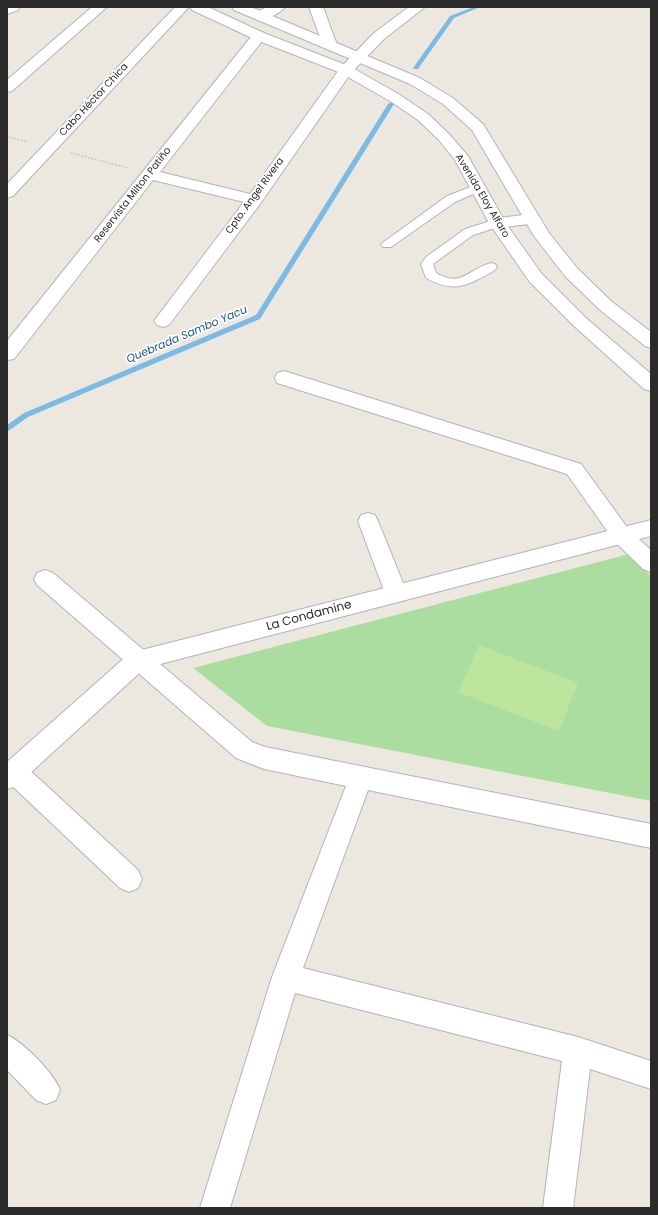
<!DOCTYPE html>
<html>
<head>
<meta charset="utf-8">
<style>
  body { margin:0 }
  #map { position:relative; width:658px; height:1215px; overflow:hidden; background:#ece8df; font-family:Poppins,sans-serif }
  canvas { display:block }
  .frame { position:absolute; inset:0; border:8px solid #2b2b2b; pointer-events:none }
</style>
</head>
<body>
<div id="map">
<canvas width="658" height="1215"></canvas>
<div class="frame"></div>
</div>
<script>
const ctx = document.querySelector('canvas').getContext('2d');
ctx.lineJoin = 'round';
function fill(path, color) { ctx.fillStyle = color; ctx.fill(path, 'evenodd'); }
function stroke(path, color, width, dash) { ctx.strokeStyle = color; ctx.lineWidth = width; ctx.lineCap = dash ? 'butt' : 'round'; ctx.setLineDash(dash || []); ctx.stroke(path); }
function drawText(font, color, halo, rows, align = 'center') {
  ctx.font = font + ' Poppins,sans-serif'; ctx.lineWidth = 3.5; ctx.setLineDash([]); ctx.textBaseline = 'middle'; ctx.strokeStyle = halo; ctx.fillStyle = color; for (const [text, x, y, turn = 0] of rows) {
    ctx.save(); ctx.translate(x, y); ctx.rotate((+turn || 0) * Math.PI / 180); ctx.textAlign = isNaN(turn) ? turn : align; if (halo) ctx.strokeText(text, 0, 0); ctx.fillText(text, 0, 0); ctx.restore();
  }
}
const green = new Path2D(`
  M629,554L651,576V801L267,726L193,668Z`);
const pitch = new Path2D(`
  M479,645L578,683L559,731L458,692Z`);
const stream = new Path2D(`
  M474,7H480L454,18L418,69H414L413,68L450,16Z
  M391,102L394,104L260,319L28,417L7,432V425L24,413L256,315L388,104Z`);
const path = new Path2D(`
  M7,137L28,142
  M71,153L128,168`);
const lane = new Path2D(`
  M478,184L482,186L484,188L482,190L455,202L391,247H383L381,244L447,196Z
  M497,219L501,220L503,223L501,226L473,235L433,264L436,273C462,288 468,269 491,263L495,264L497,267L495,270C469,285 454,294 426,278L421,264L426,257L465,229Z`);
const street = new Path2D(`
  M7,7H20L18,10L7,14Z
  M92,7H107L12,91L7,92V80Z
  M175,7H189L13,196L7,198V184Z
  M267,7H285C280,14 264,21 255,19L253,16L255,13Z
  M309,7H323L337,45L335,48L330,49L325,48L323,45Z
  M409,7H425L384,39L351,73L260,204L169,325L163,327L157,325L154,321L244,202L153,180L14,359L7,360V341L254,33L259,32L264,33L266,36L160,172L250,194L341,67L374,33Z
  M531,214L537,215L539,219L537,223L497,228L491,227L489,223L491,219Z
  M284,371L581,464L629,530L651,550V572L643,569L615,542L567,474L277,383L275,378L277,373Z
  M368,513L375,515L378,521L407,593L404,599L396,602L388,599L385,593L358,521L361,515Z
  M45,570L53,573L252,742L265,747L651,824V848L368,790L303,968L578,1037L651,1061V1089L590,1069L573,1208H543L562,1061L295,993L230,1208H200L272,977L346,786L264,769L236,758L37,585L34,579L37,573Z
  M14,761L23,764L138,870L142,879L138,888L129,892L120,888L7,781V763Z
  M7,1035C23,1042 54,1073 60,1090L56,1100L46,1104L36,1100L7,1070Z`);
const secondary = new Path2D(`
  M190,7H208L264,33L351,67L400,95L428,114L449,134L468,156L505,222L541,273L586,318L651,374V391L644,389L574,326L529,281L489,223L455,160L439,140L418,120L390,101L341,73L254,39L192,10Z
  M232,7H251L420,78L453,98L483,124L549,233L577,268L611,301L651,332V348L645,346L599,309L565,276L534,236L472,130L443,104L410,84L234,10Z
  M651,520V536L145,668L16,786L7,789V762L130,653Z`);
const farStreetnames = [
  ["Cabo Héctor Chica",94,100,-47],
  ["Reservista Milton Patiño",133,195,-52],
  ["Cpto. Angel Rivera",255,196,-54],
  ["Avenida Eloy Alfaro",482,196,59]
];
const farWaternames = [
  ["Quebrada Sambo Yacu",187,335,-23]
];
const streetNames = [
  ["La Condamine",309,616,-15]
];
fill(green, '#acdda0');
fill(pitch, '#bce49d');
fill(stream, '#7bbae4');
stroke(lane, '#b2b3bd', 2);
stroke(street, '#b2b3bd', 2);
stroke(secondary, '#b2b3bd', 2);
stroke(path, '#c8c8c8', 1.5, [2, 1.5]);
fill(lane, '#fff');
fill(street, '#fff');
fill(secondary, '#fff');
drawText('10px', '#2b2b2b', '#fff', farStreetnames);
drawText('italic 11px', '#195791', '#fff', farWaternames);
drawText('12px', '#2b2b2b', '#fff', streetNames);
</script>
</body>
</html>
